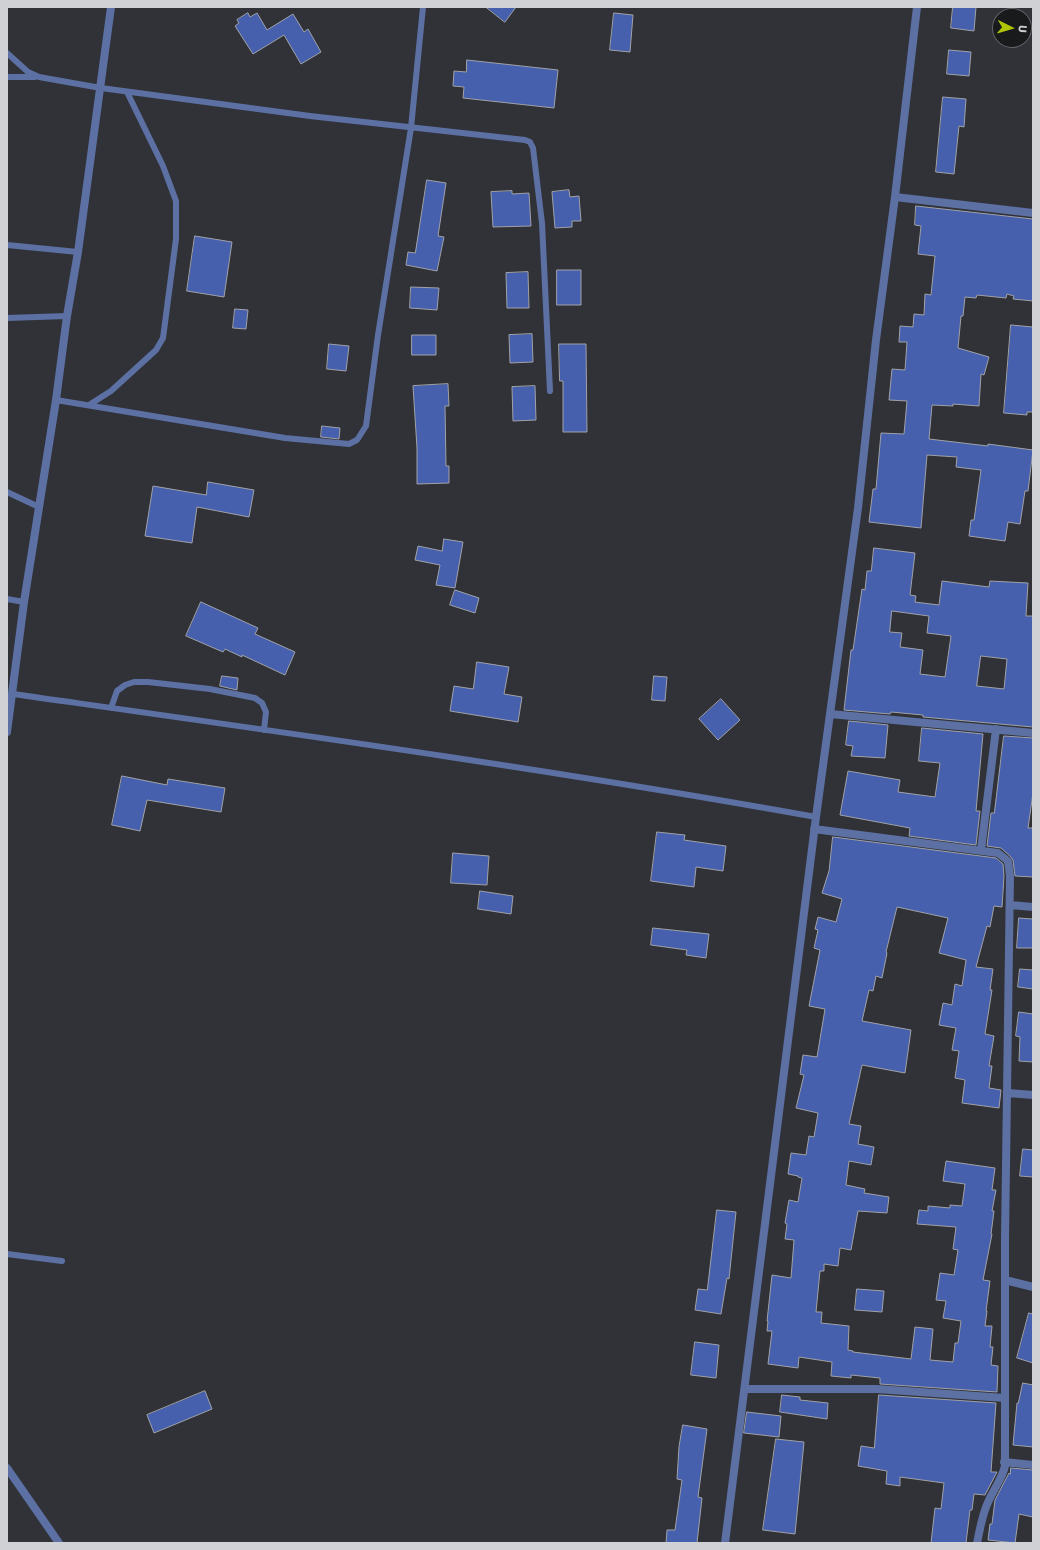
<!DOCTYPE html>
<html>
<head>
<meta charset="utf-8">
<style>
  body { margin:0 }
  #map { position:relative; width:1040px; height:1550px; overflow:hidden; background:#303237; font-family:Jost,sans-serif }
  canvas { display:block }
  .frame { position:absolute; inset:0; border:8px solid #d0d1d4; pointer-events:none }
  .north { position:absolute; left:992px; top:8px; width:40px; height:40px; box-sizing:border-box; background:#191a1c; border:1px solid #626366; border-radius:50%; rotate:95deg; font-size:11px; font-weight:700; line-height:16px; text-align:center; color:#d0d1d4 }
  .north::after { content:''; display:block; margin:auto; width:14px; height:18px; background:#afc505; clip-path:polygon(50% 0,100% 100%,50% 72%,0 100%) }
</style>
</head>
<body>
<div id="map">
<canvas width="1040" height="1550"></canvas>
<div class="frame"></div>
<div class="north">U</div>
</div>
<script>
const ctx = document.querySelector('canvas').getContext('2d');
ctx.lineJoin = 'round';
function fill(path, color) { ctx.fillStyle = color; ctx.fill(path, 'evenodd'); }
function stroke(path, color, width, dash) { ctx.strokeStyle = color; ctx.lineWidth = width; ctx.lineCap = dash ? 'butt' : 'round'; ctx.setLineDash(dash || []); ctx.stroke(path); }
const building = new Path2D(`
  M486,7H516L505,22Z
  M953,7H976L974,31L951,28Z
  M248,13L250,17L257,13L267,30L293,14L304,32L308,29L321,52L301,64L284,35L253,54L235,26L239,23L237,20Z
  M614,13L633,15L630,52L610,50Z
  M949,50L971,52L969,76L947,74Z
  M467,60L558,70L554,108L463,98L464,87L453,86L454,71L466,72Z
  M943,97L966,99L964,127L959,126L954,174L936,172Z
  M427,180L446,183L438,236L444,237L437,271L406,265L408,252L415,253Z
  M569,190L570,197L579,196L581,221H572V227L555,228L552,192Z
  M512,191V194L529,193L531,226L493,227L491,192Z
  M916,206L1033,219V301L1013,299L1014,296L1007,294L1006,298L977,295L976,298L965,297L963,316H961L958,348L989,357L984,375L981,374L979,406L953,404V406L932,405L929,439L988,446V444L1033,450L1028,491H1025L1020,524L1008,522L1005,541L969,536L971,520H974L981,470L956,467L957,457L927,455L921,528L869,522L873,489H876L881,433L904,434L907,401L889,400L892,369L905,370L907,342H899L900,326L913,327L914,314L924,315L925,294L931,295L935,256L918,254L921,226L915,225Z
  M195,236L232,242L224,297L187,291Z
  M557,270H581V305H557Z
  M528,272L529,308H507L506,273Z
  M411,287L439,288L437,310L410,308Z
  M235,309L248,310L246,329L233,328Z
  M1011,325L1033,327V412H1027V415L1004,413Z
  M532,334L533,362L510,363L509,335Z
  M412,335H436V355H412Z
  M329,344L349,346L346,371L327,369Z
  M559,344H586L587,432H563V381H560Z
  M448,384L449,406H445L446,466H449V483L417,484V448L413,386Z
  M535,386L536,420L513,421L512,387Z
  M322,426L340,428L339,439L321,437Z
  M208,482L254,490L249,517L197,507L192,543L145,536L153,486L206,495Z
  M444,539L463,542L455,588L436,585L440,565L415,560L418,546L442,551Z
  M874,548L915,553L910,595L916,596L915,602L939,605L942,581L989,587L990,581L1028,583L1026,616H1033V727L923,717V715L891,712L890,714L844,710L851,650H853L862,589L865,590L867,571H871ZM892,611L929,616L927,633L951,636L945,677L920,674L923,650L900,647L902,633L890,632ZM981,656L1007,659L1004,689L977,686Z
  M455,590L479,598L475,613L450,605Z
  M201,602L258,628L255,634L295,652L285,675L242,655V657L225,649L223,652L186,636Z
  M477,662L509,667L504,694L522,697L518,722L450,711L454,686L473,689Z
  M222,676L238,678L237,690L220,686Z
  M654,676L667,677L665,701L652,700Z
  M721,699L740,720L718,740L699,719Z
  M849,721L888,725L885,758L851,756L853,746L846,745Z
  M922,728L983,734L976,811H980L976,845L909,836L910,828L840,815L848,771L900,780L898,792L935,797L940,763L919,761Z
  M1004,736L1033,738V793L1028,828H1033V877L1015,876L1013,860L1011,857L1001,848L987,846L991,813H994Z
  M122,776L167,785L168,779L225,788L221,812L147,800L140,831L112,825Z
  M657,832L685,835L684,840L726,846L723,871L696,867L694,887L651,881Z
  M833,837L996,858L1003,864L1004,876L1002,907L994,906L990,927L987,926L976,967L993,969L990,990H992L985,1034L994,1036L989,1066H992L989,1088L1001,1090L999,1108L962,1103L965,1080L955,1078L959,1051L952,1050L956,1028L939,1025L943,1003L952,1005L955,984L962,986L966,960L939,953L948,918L897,907L886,952L887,953L882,978L876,976L873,991L869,990L862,1021L911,1030L905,1073L862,1065L849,1124L861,1126L858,1144L874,1147L871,1165L849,1161L846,1185L865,1189L864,1193L889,1197L887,1213L858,1211L851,1250L840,1248L838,1266L824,1264V1271H820L816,1312H822L821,1323L849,1326L848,1350L853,1351V1352L911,1359L915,1327L933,1329L930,1360L953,1362L955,1343H958L961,1321L943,1318L946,1301L936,1300L940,1273L954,1275L958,1250L953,1249L956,1227L917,1224L919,1210L928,1211V1206L950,1208V1205L962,1206L965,1184L943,1181L946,1161L995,1168L992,1190H996L992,1211H994L991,1234H992L983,1280L990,1281L986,1311H987L985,1326H992L990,1347H993L991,1365L998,1366L997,1392L880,1384V1378L851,1375V1378L831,1376L832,1362L799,1357L798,1368L768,1364L772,1331H767L768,1321H767L772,1275L791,1278L794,1240L785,1239L787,1224L785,1223L789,1200L798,1202L802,1178L798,1177V1176L788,1174L791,1153L806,1155L809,1136L814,1137L818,1113L796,1108L804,1075L800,1074L803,1055L817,1057L825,1009L809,1006L820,950L814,948L818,930L815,929L818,917L836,922L842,899L822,893L829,871Z
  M453,853L489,856L487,885L451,883Z
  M480,891L513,896L511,914L478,909Z
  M1019,918L1033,919V948H1017Z
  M653,928L709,934L706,958L686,955L687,950L651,945Z
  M1020,969L1033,970V989L1018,987Z
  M1019,1012L1033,1014V1062L1019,1061L1020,1037L1016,1036Z
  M1023,1149L1033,1150V1177L1020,1176Z
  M717,1210L736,1212L729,1279L727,1278L721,1314L695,1310L698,1289L707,1290Z
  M857,1289L884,1291L882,1312L855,1310Z
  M1029,1313L1033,1314V1363L1017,1358Z
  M695,1342L719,1345L716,1378L691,1375Z
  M1023,1383L1033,1385V1447L1013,1445L1017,1403H1018Z
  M205,1391L212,1409L154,1433L147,1415Z
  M782,1395L800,1397V1400L828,1403L827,1419L780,1412Z
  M879,1395L996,1403L991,1472H997L985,1495L974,1494L972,1510H970L966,1543H931L935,1508L941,1509L944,1483L900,1477V1486L886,1484L887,1471L858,1466L861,1446L874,1448Z
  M747,1412L781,1416L779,1437L744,1433Z
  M683,1425L707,1429L698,1497L702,1498L697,1543H666L667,1530H675L682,1480L677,1479L679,1447Z
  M776,1439L804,1442L795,1534L763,1530Z
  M1011,1468L1033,1470V1517L1019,1514L1015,1543L988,1540L990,1524H992L995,1500L1009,1473L1010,1474Z`);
const lane = new Path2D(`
  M7,53L28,72L39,77L101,88L310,116L525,140L530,142L533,148L542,223L550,391
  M7,77H35
  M7,245L78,252
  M7,318L67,316
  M56,400L285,438L349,444L357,440L366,426L378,335L411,128L423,7
  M89,405L111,391L156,350L163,338L176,239V201L163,166L127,92
  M7,492L39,507
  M7,599L24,602
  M13,694C281,732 549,769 816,817
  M111,708L117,691L125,685L134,682H148L210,689L255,698L262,703L266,712L264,730
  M7,1254L62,1261`);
const street = new Path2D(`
  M895,197L1033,213
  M830,714L1033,733
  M7,732L24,602L56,400L67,316L78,252L111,7
  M814,829L998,853L1008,861L1010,876L1005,1238V1466C1002,1479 994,1489 989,1500C982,1514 980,1529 977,1543
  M981,850L996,729
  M1010,905L1033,907
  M1008,1093L1033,1095
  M1005,1280L1033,1287
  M745,1389H877L1005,1398
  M1004,1462L1033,1465
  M7,1468L59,1543
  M725,1543L816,817L858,508L876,340L895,197L917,7`);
fill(building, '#4660ad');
stroke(building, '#a0a2a8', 1);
stroke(lane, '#5c70a3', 6);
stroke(street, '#5c70a3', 8);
</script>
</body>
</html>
